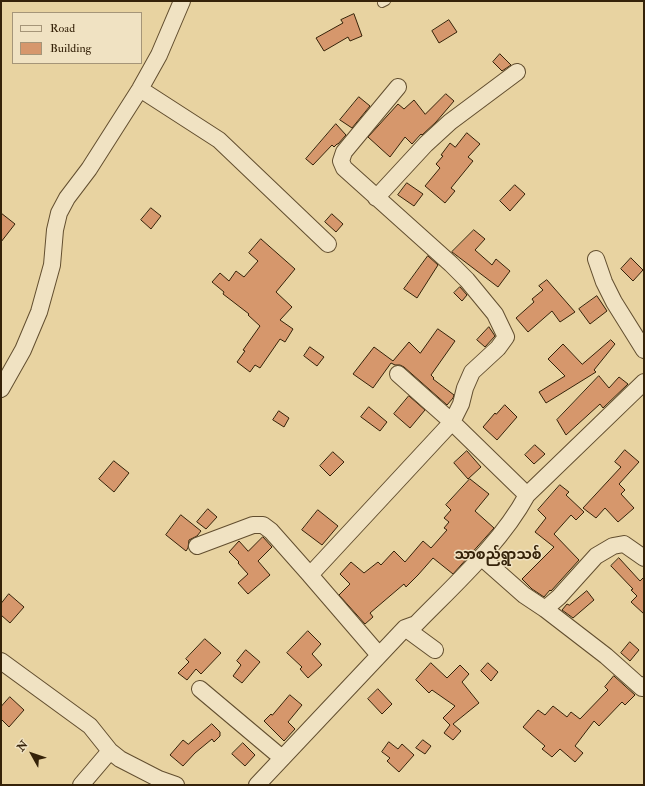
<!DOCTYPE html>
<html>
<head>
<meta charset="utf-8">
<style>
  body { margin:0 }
  #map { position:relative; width:645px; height:786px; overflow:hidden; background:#e8d3a1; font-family:"IM FELL Double Pica",serif }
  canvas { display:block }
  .frame { position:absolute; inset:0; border:2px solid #352209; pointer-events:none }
  .legend { position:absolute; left:12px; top:12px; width:130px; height:52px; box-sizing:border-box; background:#f0e2c2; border:1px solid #a59578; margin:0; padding:5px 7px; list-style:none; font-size:12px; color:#352209 }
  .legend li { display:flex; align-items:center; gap:8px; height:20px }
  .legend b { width:20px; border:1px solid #a59578 }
  .north { position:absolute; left:12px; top:734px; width:40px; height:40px; -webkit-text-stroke:3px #f0e2c2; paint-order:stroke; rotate:310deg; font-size:11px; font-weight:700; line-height:16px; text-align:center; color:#352209 }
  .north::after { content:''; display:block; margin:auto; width:14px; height:18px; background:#352209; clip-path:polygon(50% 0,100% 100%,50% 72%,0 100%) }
</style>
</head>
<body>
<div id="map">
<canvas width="645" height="786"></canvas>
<div class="frame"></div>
<ul class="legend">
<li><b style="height:5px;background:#f0e2c2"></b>Road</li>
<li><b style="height:11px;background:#d6976c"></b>Building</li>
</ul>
<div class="north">N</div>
</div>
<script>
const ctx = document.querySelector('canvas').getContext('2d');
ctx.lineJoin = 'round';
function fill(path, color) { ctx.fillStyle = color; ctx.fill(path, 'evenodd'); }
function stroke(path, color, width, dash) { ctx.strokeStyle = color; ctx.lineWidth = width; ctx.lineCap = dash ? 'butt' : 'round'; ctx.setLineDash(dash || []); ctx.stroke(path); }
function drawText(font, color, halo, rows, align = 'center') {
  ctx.font = font + ' "IM FELL Double Pica","Noto Sans Myanmar",serif'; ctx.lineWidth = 3; ctx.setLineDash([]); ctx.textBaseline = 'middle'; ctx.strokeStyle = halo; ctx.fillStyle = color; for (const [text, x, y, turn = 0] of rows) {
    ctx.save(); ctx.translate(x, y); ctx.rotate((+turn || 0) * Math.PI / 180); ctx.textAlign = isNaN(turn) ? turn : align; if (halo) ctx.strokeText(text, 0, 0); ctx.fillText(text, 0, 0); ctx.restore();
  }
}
const building = new Path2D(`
  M354,14L362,36L350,41L348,37L324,51L316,38L343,23L341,20Z
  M449,20L457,32L439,43L432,31Z
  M500,54L511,65L502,71L493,62Z
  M446,94L454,101L436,122L422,135L421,134L412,144L405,137L390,157L368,137L398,104L404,109L414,100L425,114Z
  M359,97L370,106L352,128L340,120Z
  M336,124L346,135L338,144H337L334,147L332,145L313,165L306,159Z
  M467,133L480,144L468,157L473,161L451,188L455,191L445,203L425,186L440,168L436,164L443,156L441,155L450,143L455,147Z
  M407,183L423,194L414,206L398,195Z
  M515,185L525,194L510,211L500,201Z
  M151,208L161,216L151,229L141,220Z
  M1,213L15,224L1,242Z
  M332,214L343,224L336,232L325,222Z
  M474,230L485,239L475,250L492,265L496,259L510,271L498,287L452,252Z
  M261,239L295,269L276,292L292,307L280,320L293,329L285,342L280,339L260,368L255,365L250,372L237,362L245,351L243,350L260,326L248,315L249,314L223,294L224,292L212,282L220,273L229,281L236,271L244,277L258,261L249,253Z
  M428,256L438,265L417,298L404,289Z
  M631,258L643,270L633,281L621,269Z
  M547,280L575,312L560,322L552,311L528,332L516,318L534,302L532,299L543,290L539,286Z
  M460,287L467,295L462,301L454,293Z
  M597,296L607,311L590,324L579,309Z
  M489,327L495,336L485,347L477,340Z
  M438,329L455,341L431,375L434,378L433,379L454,395L453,398L447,405L404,367L400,365H395L391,363L373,388L353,374L374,347L393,361L409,342L420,353Z
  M611,340L615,344L594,370L596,372L546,403L539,392L565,376L548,359L563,344L582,364Z
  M310,347L324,357L317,366L304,356Z
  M599,376L609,388L619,377L628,384L603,408L600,404L566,435L557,420Z
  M409,396L425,410L410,428L394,414Z
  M505,405L517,417L497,440L483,427L495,413L496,414Z
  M369,407L387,422L380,431L361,417Z
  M279,411L289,418L284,427L273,420Z
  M535,445L545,454L534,464L525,455Z
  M625,450L639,462L619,484L625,490L621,494L634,508L618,522L605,508L596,518L583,508L621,467L615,462Z
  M467,451L481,467L468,479L454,463Z
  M333,452L344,462L330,476L320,466Z
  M114,461L129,473L114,492L99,479Z
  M470,479L489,494L475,511L494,528L453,574L433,558L418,575L406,587L404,584L370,613L373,617L365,624L339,595L350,584L340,574L351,562L364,573L378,562L381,565L394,551L405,562L423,541L431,548L447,530L444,528L449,522L444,518L451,510L446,505Z
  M560,485L569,492L566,495L584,512L576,520L571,515L554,534L579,560L551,591L550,590L544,597L532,589L522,579L554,547L535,532L546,518L538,510Z
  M208,509L217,517L206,529L197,522Z
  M318,510L338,526L322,545L302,530Z
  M181,515L201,531L197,536L189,540L188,548L186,551L166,535Z
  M263,537L272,547L258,561L270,575L248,594L238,583L248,574L238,563L239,562L229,552L239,541L248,551Z
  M619,558L640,581L644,577V614L631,602L637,596L631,590L633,589L611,566Z
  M587,591L594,600L573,618L562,610L567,604L569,605Z
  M9,594L24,607L10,623L1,615V604Z
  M308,631L321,644L312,654L322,665L308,678L300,669L302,667L287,653Z
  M205,639L221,653L201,674L196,669L187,680L178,673L189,662L186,659Z
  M630,642L639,650L630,661L621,653Z
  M246,650L260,662L242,683L233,676L241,665L237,661Z
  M431,663L447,678L460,665L469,674L462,682L479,703L453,724L461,731L453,740L444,733L450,725L443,718L455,706L432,690L429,693L416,680Z
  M488,663L498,672L491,681L481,671Z
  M614,676L635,695L625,705L622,702L599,726L594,721L575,746L583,753L575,762L560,749L552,757L542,749L545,746L523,727L538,710L545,715L553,706L567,717L571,712L580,719L608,690L605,687Z
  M378,689L392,704L382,714L368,699Z
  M290,695L302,705L288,722L295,729L284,741L264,721L271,714L272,715Z
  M10,697L24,710L9,727L1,719V707Z
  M212,724L220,732V736L214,742L212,739L195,753L183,766L170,755L183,740L188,744Z
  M423,740L431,746L425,754L416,748Z
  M389,742L398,749L402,744L414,755L399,772L387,761L390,758L382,752Z
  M243,743L255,755L245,766L232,754Z`);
const service = new Path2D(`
  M382,3L386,1`);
const minor = new Path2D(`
  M140,89L219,140L328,244
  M376,198L426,144L450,122L517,72
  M596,259L604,282L614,302L644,350
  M398,374L452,422L527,495
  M1,389L23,350L39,312L52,265L55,230L59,213L67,198L89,169L140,89L159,55L182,1
  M197,546L253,525H263L271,531L310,575L452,422L461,404L465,388L472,372L498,348L506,337L495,314L467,280L451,264L344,168L341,161L344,152L398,87
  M481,557L524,595L545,609L559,597L596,556L613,546L624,544L644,558
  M310,575L379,655
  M545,609L606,656L642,688L644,685
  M405,628L435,650
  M1,661L90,726L110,751L120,759L159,779L176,785
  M200,689L282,758
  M81,785L110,751
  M257,785L405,628L416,624C454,585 501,543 527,495L644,382`);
const quarterNames = [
  ["သာစည်ရွာသစ်",498,556]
];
fill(building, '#d6976c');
stroke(building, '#352209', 1);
stroke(service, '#624e2f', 10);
stroke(minor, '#624e2f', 18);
stroke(service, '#f0e2c2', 8);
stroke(minor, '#f0e2c2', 16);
drawText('bold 14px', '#352209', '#f0e2c2', quarterNames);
</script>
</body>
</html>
